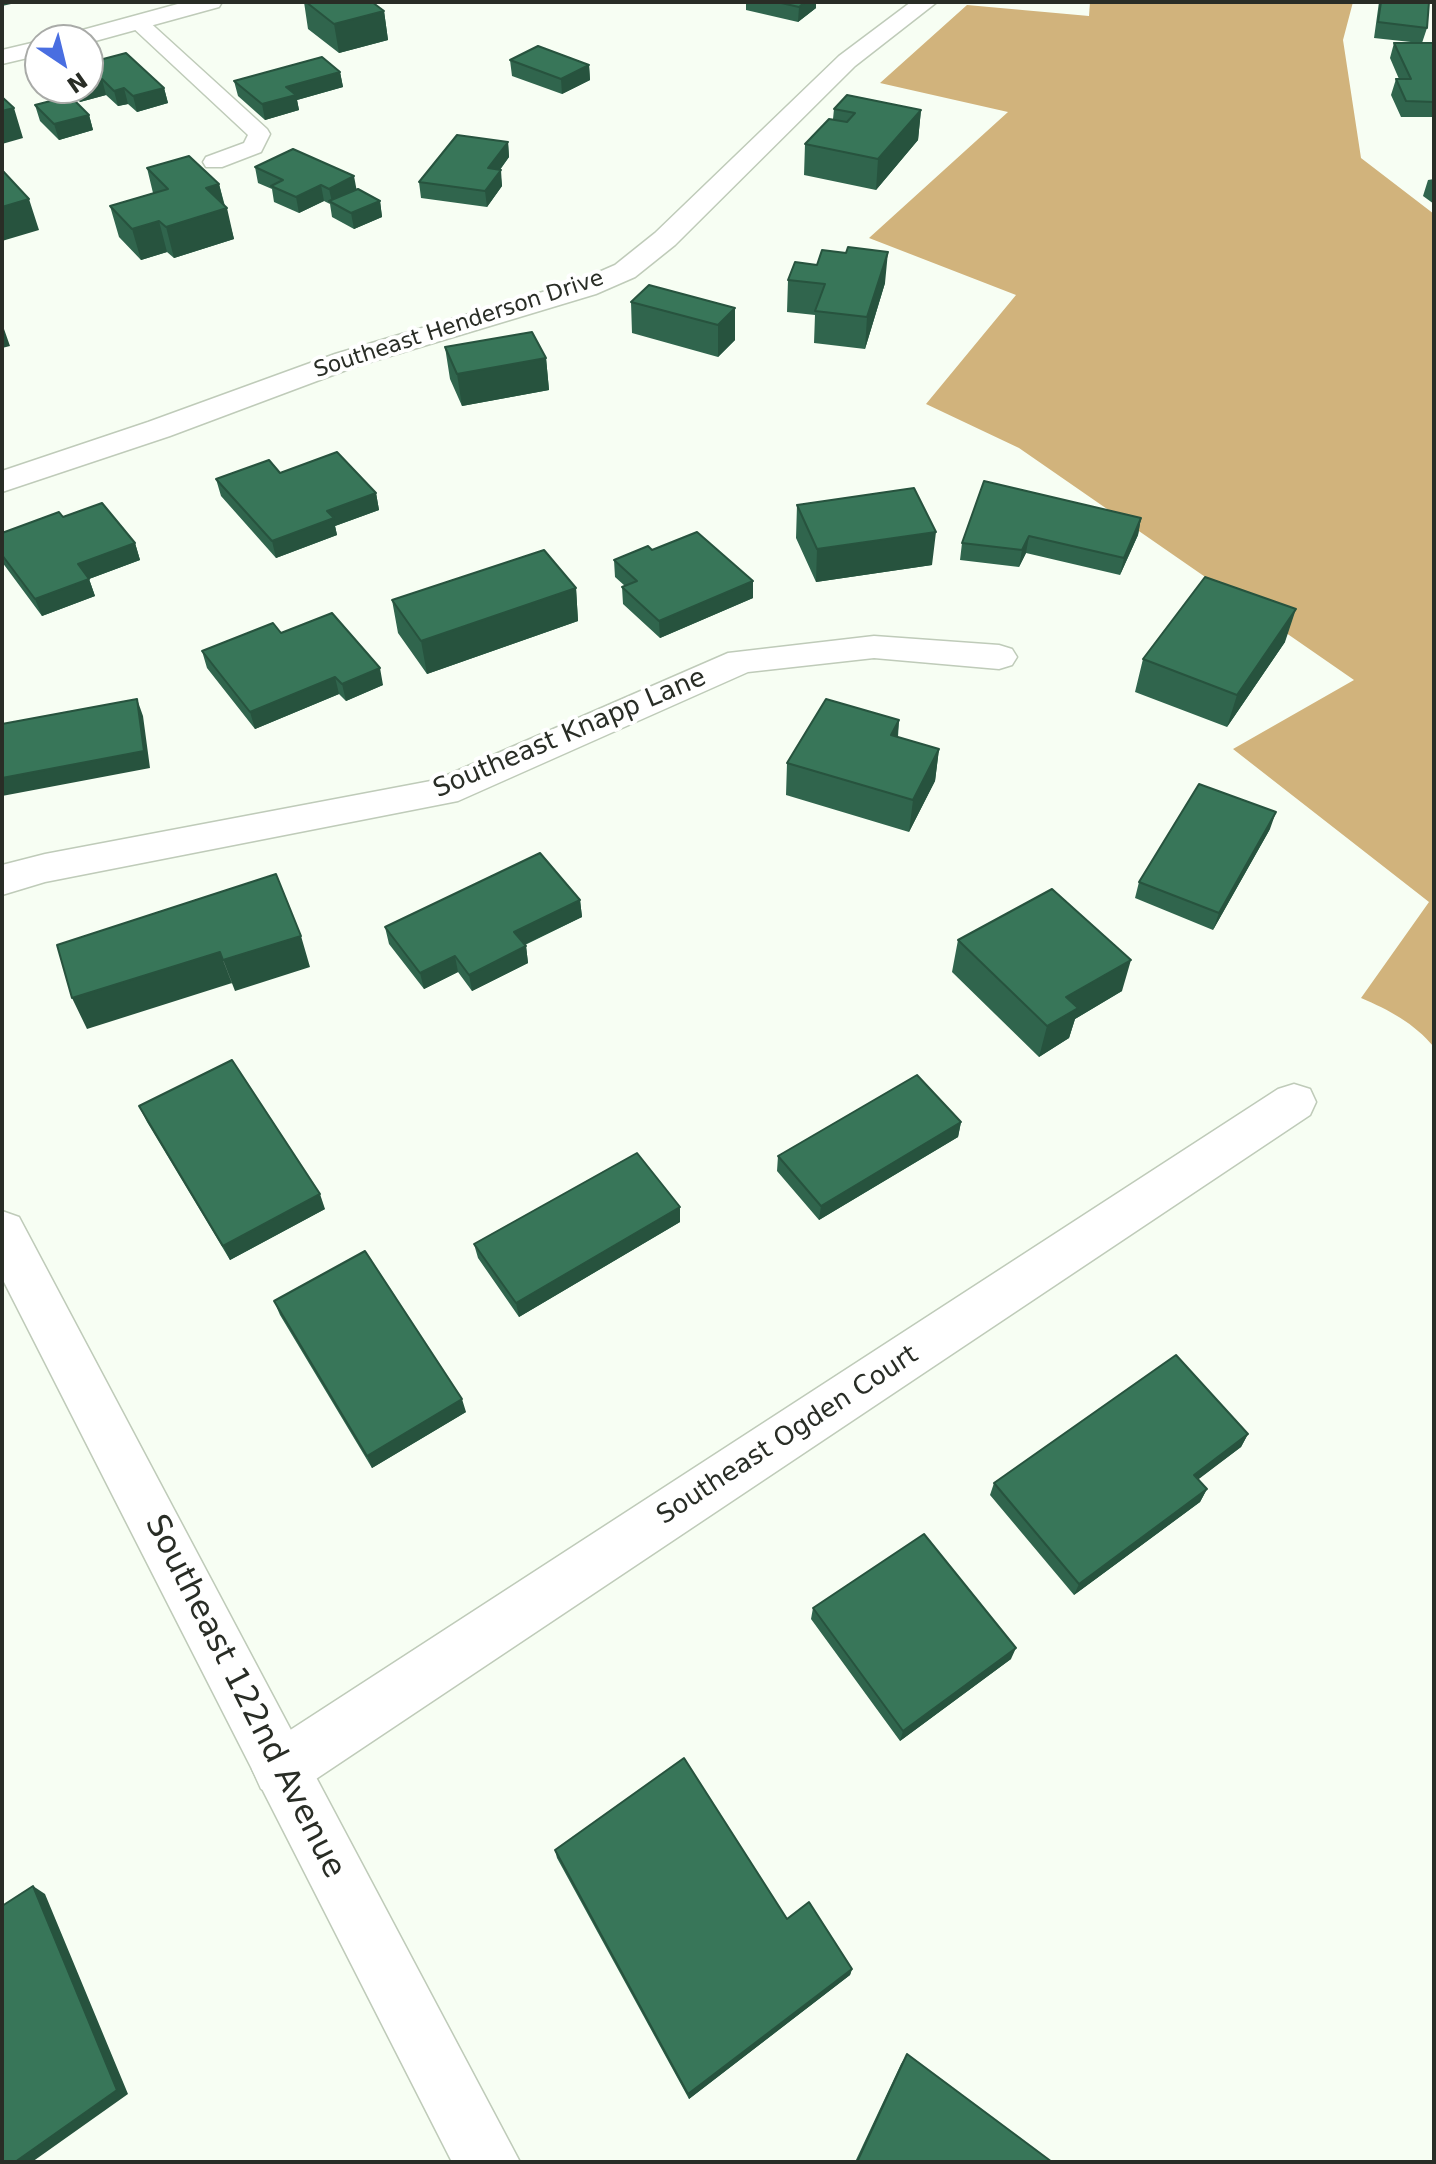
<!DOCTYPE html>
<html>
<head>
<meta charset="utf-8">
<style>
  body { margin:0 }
  #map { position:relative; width:1436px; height:2164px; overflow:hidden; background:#f7fef3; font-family:"DejaVu Sans",sans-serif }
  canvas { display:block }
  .frame { position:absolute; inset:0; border:4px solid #292d26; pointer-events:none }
  .north { position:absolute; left:24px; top:24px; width:80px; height:80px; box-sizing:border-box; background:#fff; border:2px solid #a9aba8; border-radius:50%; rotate:145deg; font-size:22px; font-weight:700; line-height:32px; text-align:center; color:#292d26 }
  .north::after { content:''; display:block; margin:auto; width:28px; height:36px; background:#496ee1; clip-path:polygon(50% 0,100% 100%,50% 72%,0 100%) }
</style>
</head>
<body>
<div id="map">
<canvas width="1436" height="2164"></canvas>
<div class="frame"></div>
<div class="north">N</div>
</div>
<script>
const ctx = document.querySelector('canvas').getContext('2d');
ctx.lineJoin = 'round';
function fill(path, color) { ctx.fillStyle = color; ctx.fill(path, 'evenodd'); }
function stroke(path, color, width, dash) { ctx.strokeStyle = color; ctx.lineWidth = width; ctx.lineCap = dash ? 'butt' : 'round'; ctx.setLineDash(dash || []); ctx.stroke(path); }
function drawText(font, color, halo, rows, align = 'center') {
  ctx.font = font + ' "DejaVu Sans",sans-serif'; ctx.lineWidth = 8; ctx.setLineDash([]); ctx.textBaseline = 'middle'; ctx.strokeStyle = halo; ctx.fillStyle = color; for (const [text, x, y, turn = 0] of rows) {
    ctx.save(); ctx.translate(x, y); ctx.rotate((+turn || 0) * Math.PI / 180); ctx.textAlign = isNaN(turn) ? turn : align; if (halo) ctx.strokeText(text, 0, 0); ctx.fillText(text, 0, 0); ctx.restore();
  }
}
const forest = new Path2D(`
  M1090,2H1353L1343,40L1361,158L1434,214V1047C1414,1023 1389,1010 1361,998L1429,902L1233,749L1354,680L1019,448L926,404L1016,295L869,238L1008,112L880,83L967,5L1089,16Z`);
const lane = new Path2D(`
  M138,16L145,18L267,129L270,134L261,152L222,167H206L203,162L206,157L244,143L248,135L131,26L128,22L131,18Z`);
const street = new Path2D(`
  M911,2H937L855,66L675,245L635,277L596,294L357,366L170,436L2,492V471L148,422L335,354L576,282L615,265L655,233L839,56Z
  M874,636L999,645L1012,649L1017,657L1012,665L999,669L874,658L748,672L458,801L45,882L2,895V865L45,854L436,780L728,653Z
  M1294,1084L1310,1089L1316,1102L1310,1115L301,1789L281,1798L261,1789L252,1769L261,1749L1278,1089Z`);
const secondary = new Path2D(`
  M185,2H222L219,7L88,43V40H60L64,35Z
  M40,41V55L2,64V50Z
  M2,1211L19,1217L520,2162H452L2,1278Z`);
const wall = new Path2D(`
  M304,2H372L384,11L388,40L339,53L308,29Z
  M746,2H816V8L798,22L746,10Z
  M1379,2H1429L1427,28L1422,43H1434V117H1401L1391,95L1396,79H1399L1390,58L1394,43H1420L1374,38Z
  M510,60L589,65L590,80L562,94L512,76Z
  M88,63L164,88L168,103L137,112L128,104L118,106L106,95L80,102L66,88H88Z
  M340,72L343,87L297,100L299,110L265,120L238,96L234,81Z
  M35,105L89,115L93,130L59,140L40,121Z
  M834,109L921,110L918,140L876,190L804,175L805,144L833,119Z
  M508,142L509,157L500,170L502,186L487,207L421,198L419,182Z
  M255,167L357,189L380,201L382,217L354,229L332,217L330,204L324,201L299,213L274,202L272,189L258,183Z
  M147,168L219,184L234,239L174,258L167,252L141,260L119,237L110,206L153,193Z
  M1434,179V204L1423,196L1428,180Z
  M817,265L885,283L865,349L814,343L815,315L787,312L788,280Z
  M631,302L735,308V340L718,357L632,333Z
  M445,347L546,358L549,390L462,406L450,379Z
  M280,473L376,493L379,510L335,526L337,535L276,558L221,496L216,479Z
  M797,505L932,565L816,582L796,538Z
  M63,517L135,543L140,560L89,579L95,596L42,616L2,562V533Z
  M1141,518L1138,535L1120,575L1026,553L1019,567L960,560L962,543Z
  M652,550L753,598L660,638L623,604L622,587L625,586L615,577L614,560Z
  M576,588L578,621L427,674L398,633L392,600Z
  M281,633L383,685L346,701L339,694L255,729L207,668L202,651Z
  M1285,642L1227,727L1135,692L1143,659Z
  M899,720L898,737L939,749L935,781L909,832L786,795L787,763Z
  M1270,829L1213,930L1135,898L1139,882Z
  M580,900L582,917L525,945L526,946L528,963L472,991L458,972L424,989L389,944L385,927Z
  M958,940L1122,991L1075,1019L1069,1038L1039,1057L952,972Z
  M139,1106L325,1209L230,1260L147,1122Z
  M961,1122L958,1137L819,1220L777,1171L778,1156Z
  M680,1222L519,1317L478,1258L474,1244Z
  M274,1301L466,1412L372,1468L280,1315Z
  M1248,1434L1241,1447L1198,1479L1207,1489L1200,1502L1074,1595L990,1495L994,1483Z
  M813,1608L1011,1659L900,1741L811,1619Z
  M555,1850L787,1919L852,1969L850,1975L689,2099L557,1858Z
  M907,2054L1052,2162H855L901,2064Z`);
const shadedWall = new Path2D(`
  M2,2H20L2,6Z
  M805,2H816V8L798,22L799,7Z
  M384,11L388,40L339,53L334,24Z
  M589,65L590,80L562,94L561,79Z
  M340,72L343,87L297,100L299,110L265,120L262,104L286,87Z
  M102,79L106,95L80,102L76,88H88V83Z
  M124,88L128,104L118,106L114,91Z
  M164,88L168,103L137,112L133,96Z
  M14,108L23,138L2,144V111Z
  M921,110L918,140L876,190L878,159Z
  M89,115L93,130L59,140L54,124Z
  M508,142L509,157L489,184L488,168Z
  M501,170L502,186L487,207L485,191Z
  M354,176L357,192L332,202L329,189Z
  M219,184L225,209L227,208L234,239L174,258L166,227L206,188Z
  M321,185L324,201L299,213L296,197Z
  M29,199L39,230L2,241V207Z
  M380,201L382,217L354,229L351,213Z
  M159,221L167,252L141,260L132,229Z
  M888,252L885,283L865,349L867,317Z
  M735,308V340L718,357V325Z
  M4,329L10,346L2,348V330Z
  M546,358L549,390L462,406L457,374Z
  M376,493L379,510L335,526L337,535L276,558L272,541L327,511Z
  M1141,518L1138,535L1120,575L1124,558Z
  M936,532L932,565L816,582L817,549Z
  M1029,536L1026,553L1019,567L1022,550Z
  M135,543L140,560L89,579L95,596L42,616L35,599L78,564Z
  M753,581V598L660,638L659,621Z
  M576,588L578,621L427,674L421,641Z
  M1296,609L1285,642L1227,727L1237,695Z
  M380,668L383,685L346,701L342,684Z
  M335,677L339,694L255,729L250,712Z
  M137,699L143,716L150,768L2,796V778Z
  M899,720L896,752L891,735Z
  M939,749L935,781L909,832L913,800Z
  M1276,812L1270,829L1213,930L1219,913Z
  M580,900L582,917L517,948L514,932Z
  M301,936L310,967L235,991L223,960Z
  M526,946L528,963L472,991L469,975Z
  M220,952L232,983L87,1029L72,998Z
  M455,956L458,972L424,989L420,973Z
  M1131,960L1122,991L1075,1019L1069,1038L1039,1057L1047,1026L1066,997Z
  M961,1122L958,1137L819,1220L821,1206Z
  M320,1194L325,1209L230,1260L223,1246Z
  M680,1207V1222L519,1317L516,1303Z
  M462,1399L466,1412L372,1468L367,1456Z
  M1248,1434L1241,1447L1187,1488L1194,1475Z
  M1207,1489L1200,1502L1074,1595L1079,1584Z
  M1016,1648L1011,1659L900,1741L903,1731Z
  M33,1886L45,1894L128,2094L32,2162H15Z
  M852,1969L850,1975L689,2099L688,2094Z`);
const building = new Path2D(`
  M306,2H372L384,11L334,24Z
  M777,2H805L799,7Z
  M1381,2H1429L1427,28L1378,22Z
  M1394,43H1434V102L1406,101L1396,79H1411Z
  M538,46L589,65L561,79L510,60Z
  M126,53L164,88L133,96L124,88L114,91L102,79L88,83V63Z
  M322,57L340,72L286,87L296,95L262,104L234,81Z
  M847,95L921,110L878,159L805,144L829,119L847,122L855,113L834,109Z
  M70,96L89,115L54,124L35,105Z
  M2,97L14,108L2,111Z
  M457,135L508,142L488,168L501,170L485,191L419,182Z
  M293,149L354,176L329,189L321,185L296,197L271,186L283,180L255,167Z
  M189,156L219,184L206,188L227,208L166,227L159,221L132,229L110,206L168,189L147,168Z
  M2,170L29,199L2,207Z
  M358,189L380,201L351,213L329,201Z
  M848,247L888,252L867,317L815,311L825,284L788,280L795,262L817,265L822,250L846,253Z
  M649,285L735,308L718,325L631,302Z
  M532,332L546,358L457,374L445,347Z
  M337,452L376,493L327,511L334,518L272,541L216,479L269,460L280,473Z
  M984,481L1141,518L1124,558L1029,536L1022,550L962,543Z
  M914,488L936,532L817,549L797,505Z
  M102,503L135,543L78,564L89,579L35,599L2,555V533L59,512L63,517Z
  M697,532L753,581L659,621L622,587L637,581L614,560L648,546L652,550Z
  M544,550L576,588L421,641L392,600Z
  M1205,577L1296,609L1237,695L1143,659Z
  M332,613L380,668L342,684L335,677L250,712L202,651L273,623L281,633Z
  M137,699L144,751L2,778V724Z
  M826,699L899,720L891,735L939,749L913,800L787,763Z
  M1199,784L1276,812L1219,913L1139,882Z
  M540,853L580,900L514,932L526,946L469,975L455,956L420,973L385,927Z
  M276,874L301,936L223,960L220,952L72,998L57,945Z
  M1052,889L1131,960L1066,997L1078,1008L1047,1026L958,940Z
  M232,1060L320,1194L223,1246L139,1106Z
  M917,1075L961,1122L821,1206L778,1156Z
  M637,1153L680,1207L516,1303L474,1244Z
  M365,1251L462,1399L367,1456L274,1301Z
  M1176,1355L1248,1434L1194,1475L1207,1489L1079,1584L994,1483Z
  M924,1534L1016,1648L903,1731L813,1608Z
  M684,1758L787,1919L809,1902L852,1969L688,2094L555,1850Z
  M33,1886L117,2090L15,2162H2V1906Z
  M907,2054L1052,2162H857Z`);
const farStreetnames = [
  ["Southeast Henderson Drive",459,325,-18]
];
const streetNames = [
  ["Southeast Knapp Lane",570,734,-23],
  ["Southeast Ogden Court",788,1436,-33]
];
const nearStreetnames = [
  ["Southeast 122nd Avenue",244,1697,63]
];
fill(forest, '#d1b37c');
stroke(lane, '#bfcbb9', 3);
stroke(street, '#bfcbb9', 3);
stroke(secondary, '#bfcbb9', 3);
fill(lane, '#fff');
fill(street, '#fff');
fill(secondary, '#fff');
fill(wall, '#30654d');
fill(shadedWall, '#27533e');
fill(building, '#387659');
stroke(building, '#27533e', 2);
drawText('22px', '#292d26', '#fff', farStreetnames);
drawText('26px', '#292d26', '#fff', streetNames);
drawText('32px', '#292d26', '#fff', nearStreetnames);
</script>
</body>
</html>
